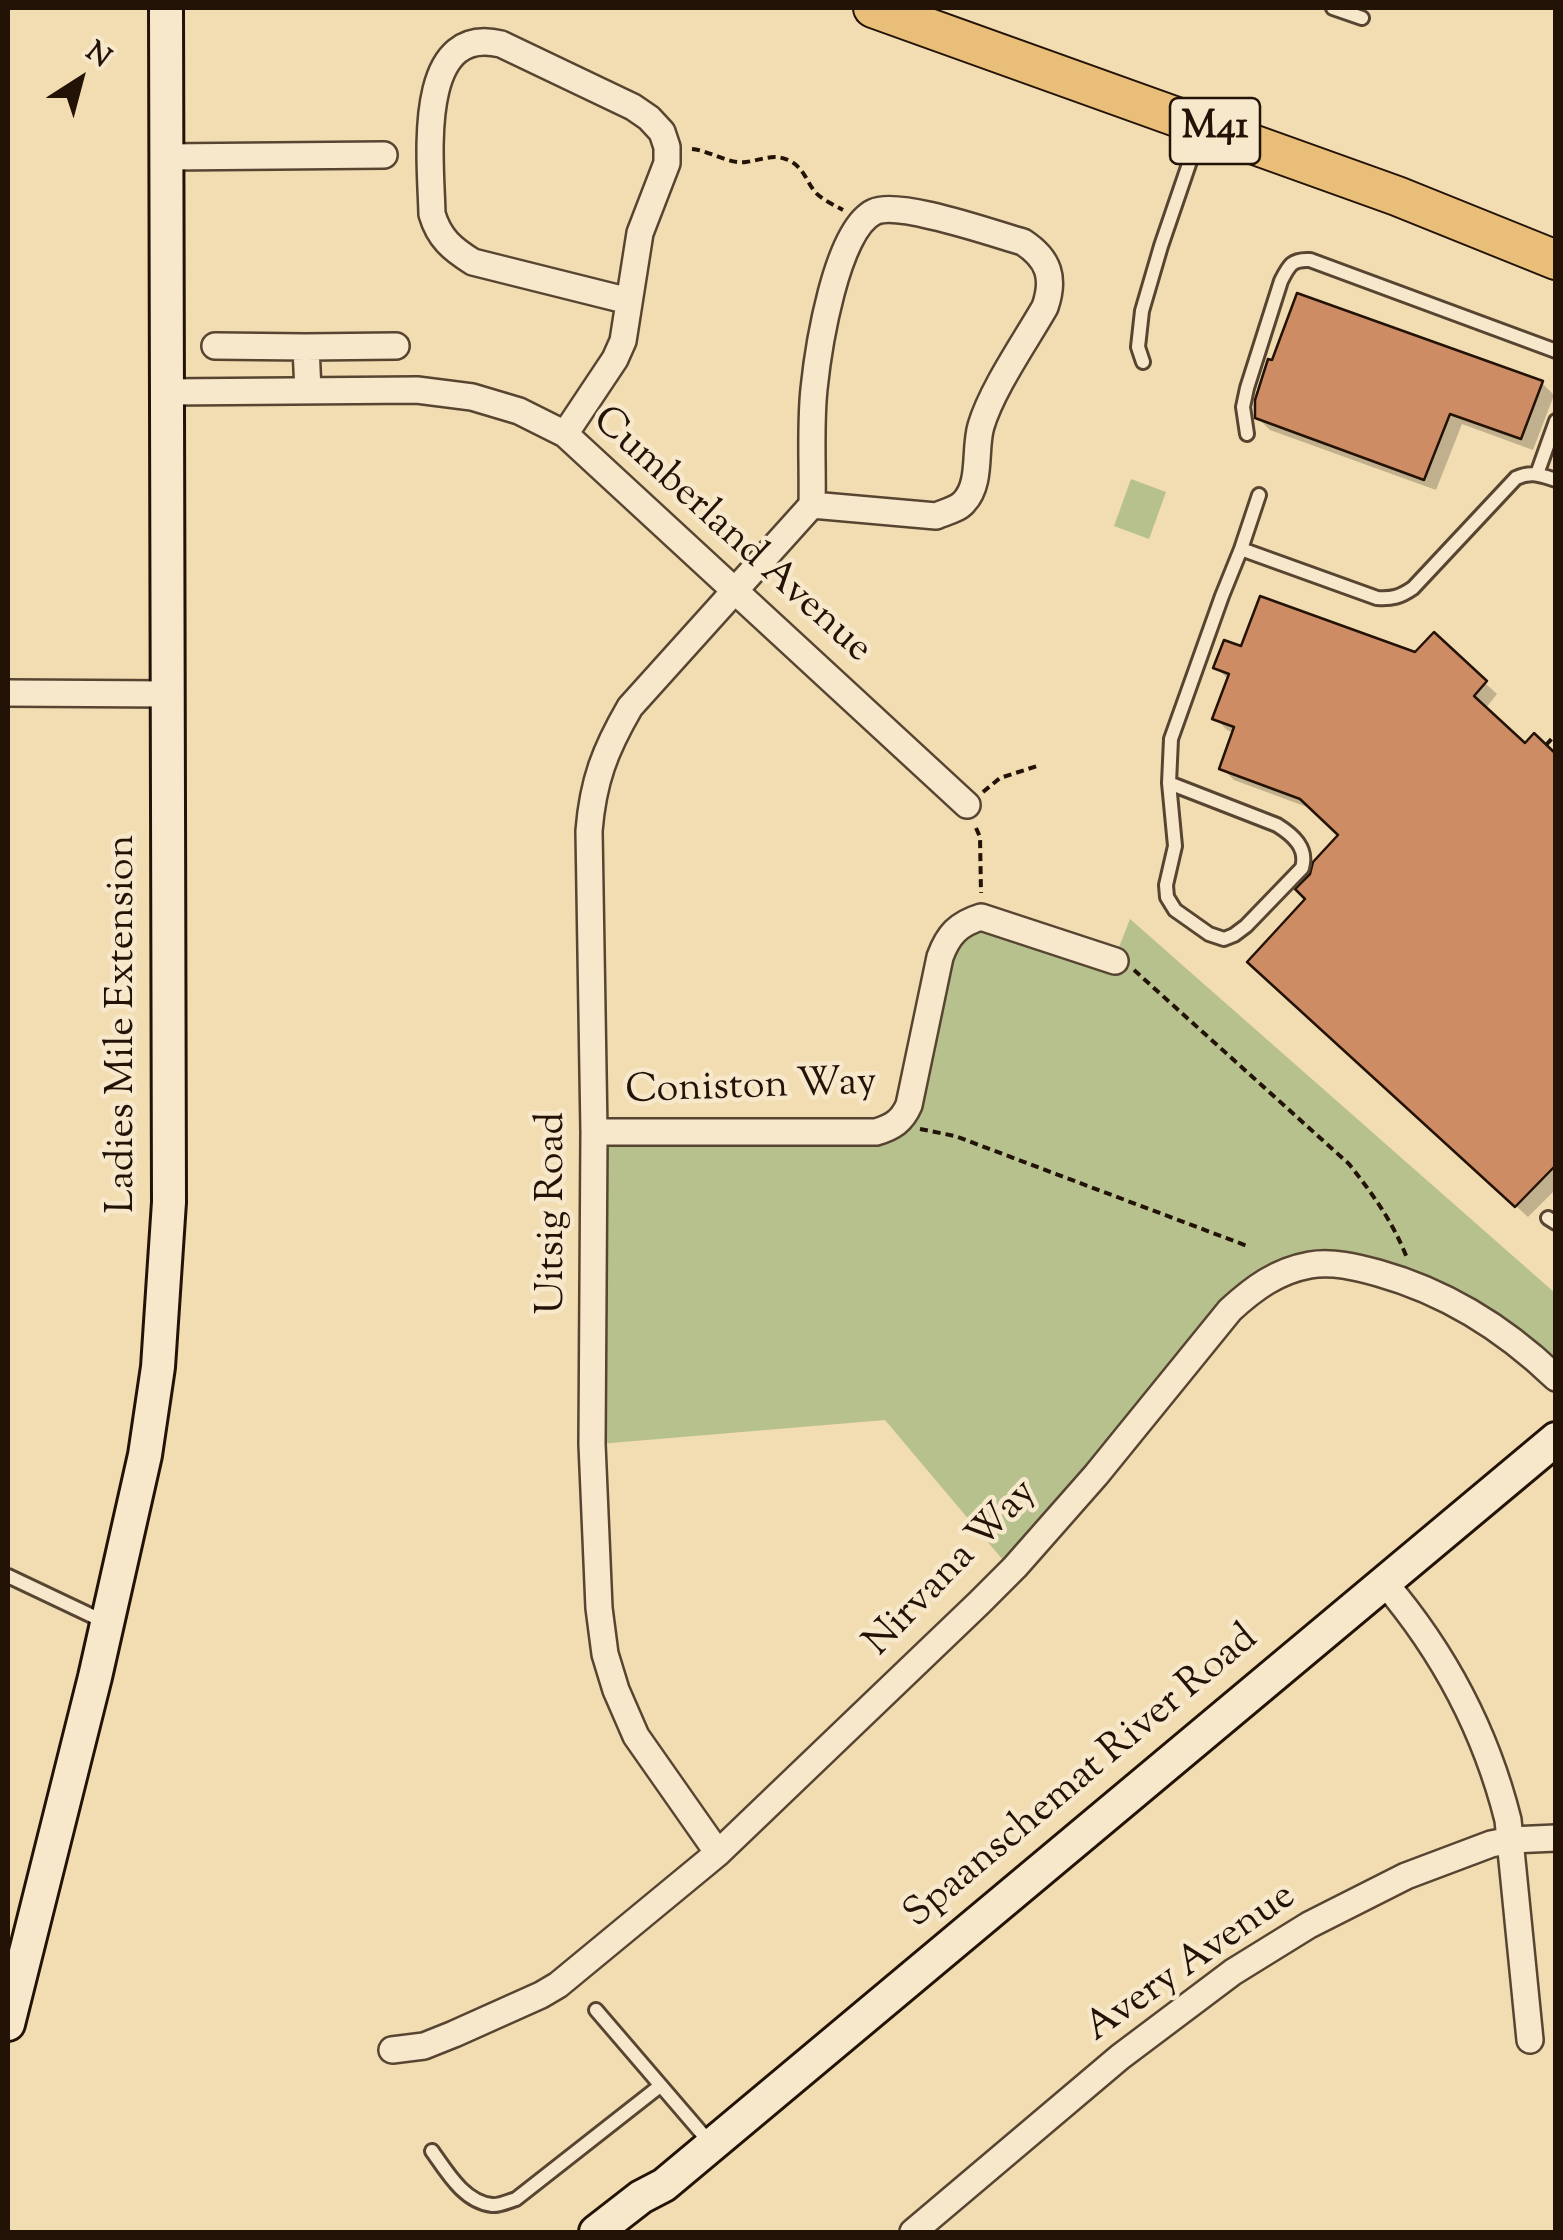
<!DOCTYPE html>
<html>
<head>
<meta charset="utf-8">
<style>
  body { margin:0 }
  #map { position:relative; width:1563px; height:2240px; overflow:hidden; background:#f2dcb1; font-family:"Sorts Mill Goudy",serif }
  canvas { display:block }
  .frame { position:absolute; inset:0; border:10px solid #231307; pointer-events:none }
  .north { position:absolute; left:30px; top:30px; width:100px; height:100px; -webkit-text-stroke:8px #f7e8cc; paint-order:stroke; rotate:36deg; font-size:28px; font-weight:700; line-height:40px; text-align:center; color:#231307 }
  .north::after { content:''; display:block; margin:auto; width:35px; height:45px; background:#231307; clip-path:polygon(50% 0,100% 100%,50% 72%,0 100%) }
</style>
</head>
<body>
<div id="map">
<canvas width="1563" height="2240"></canvas>
<div class="frame"></div>
<div class="north">N</div>
</div>
<script>
const ctx = document.querySelector('canvas').getContext('2d');
ctx.lineJoin = 'round';
function fill(path, color) { ctx.fillStyle = color; ctx.fill(path, 'evenodd'); }
function stroke(path, color, width, dash) { ctx.strokeStyle = color; ctx.lineWidth = width; ctx.lineCap = dash ? 'butt' : 'round'; ctx.setLineDash(dash || []); ctx.stroke(path); }
function drawText(font, color, halo, rows, align = 'center') {
  ctx.font = font + ' "Sorts Mill Goudy",serif'; ctx.lineWidth = 9; ctx.setLineDash([]); ctx.textBaseline = 'middle'; ctx.strokeStyle = halo; ctx.fillStyle = color; for (const [text, x, y, turn = 0] of rows) {
    ctx.save(); ctx.translate(x, y); ctx.rotate((+turn || 0) * Math.PI / 180); ctx.textAlign = isNaN(turn) ? turn : align; if (halo) ctx.strokeText(text, 0, 0); ctx.fillText(text, 0, 0); ctx.restore();
  }
}
const green = new Path2D(`
  M1131,479L1166,492L1149,539L1114,526Z
  M1130,919L1555,1293V1376L1536,1357L1363,1271L1270,1281L1013,1572L885,1420L599,1444L594,1132L896,1124L940,957L966,921L1114,960Z`);
const shadow = new Path2D(`
  M1542,383L1554,395L1533,450L1462,424L1436,490L1270,430L1257,417Z
  M1243,649L1485,683L1497,694L1485,709L1525,746L1556,757V1189L1528,1217L1262,974L1308,899L1312,875L1341,835L1315,810L1234,780L1222,768L1234,733L1227,730L1215,718L1230,681L1216,667Z`);
const building = new Path2D(`
  M1297,293L1543,381L1521,439L1450,414L1424,480L1255,418V400L1268,359L1272,360Z
  M1260,596L1415,652L1434,632L1487,681L1474,696L1525,743L1534,733L1556,754V1165L1515,1207L1247,962L1305,899L1295,889L1310,874L1313,862L1338,835L1300,799L1219,769L1234,727L1212,719L1229,674L1213,668L1224,640L1241,646Z`);
const path = new Path2D(`
  M692,149C711,151 727,164 746,162C763,160 775,152 792,162C805,170 807,183 816,193C823,200 834,205 843,210
  M1546,745L1556,734
  M983,792L1000,778L1037,766
  M976,828L980,837L981,893
  M1134,970L1349,1164C1372,1193 1393,1222 1407,1258
  M920,1129L955,1136L1250,1247`);
const lane = new Path2D(`
  M1333,8L1362,18
  M1143,362L1138,347L1142,311L1161,246L1201,129
  M1247,434L1243,407L1247,388L1281,281C1289,265 1292,259 1310,260L1556,351
  M1537,474L1556,421
  M1241,549L1259,495
  M1169,783L1277,825C1293,835 1308,848 1302,868L1246,926L1234,935L1224,939L1209,934L1175,910L1167,897L1166,885L1175,846L1169,783L1171,739L1222,596L1241,549L1377,598C1392,599 1400,597 1413,588L1516,478C1531,471 1540,475 1556,480
  M1548,1218L1556,1223
  M8,1576L105,1622
  M596,2010L711,2144
  M432,2151C447,2172 464,2202 492,2205C499,2206 509,2201 516,2199L660,2086`);
const street = new Path2D(`
  M167,157L384,155
  M215,346L306,347
  M308,391L306,347L396,346
  M167,392L417,390L472,397L519,411L565,434L967,805
  M565,434L615,359L623,341L640,233L667,163V147L662,132L649,118L633,107L501,44C414,23 431,163 432,214C439,238 452,249 473,262L629,301
  M8,693L169,694
  M594,1132H876C893,1127 902,1121 909,1105L940,957C948,935 958,924 981,917L1115,961
  M1384,1582C1443,1651 1486,1732 1508,1820L1530,2040
  M718,1853L636,1736L616,1690L605,1654L599,1608L592,1444L594,1132L589,831C593,781 605,750 630,707L812,505C813,467 810,427 814,389C818,350 836,230 874,212C899,200 994,234 1023,242C1049,259 1055,278 1045,307C1025,342 992,389 981,426C974,449 982,483 964,502C957,510 945,512 936,516L812,505
  M392,2050L424,2046L454,2034L541,1995L558,1985L718,1853L979,1603L1015,1567L1096,1475L1230,1310C1254,1288 1277,1271 1310,1265C1332,1261 1356,1267 1378,1273C1446,1292 1505,1329 1556,1378
  M913,2232L1120,2057L1233,1972L1309,1925L1406,1876L1491,1844L1511,1840L1556,1838`);
const secondary = new Path2D(`
  M8,2024L95,1677L145,1455L158,1367L169,1202L166,8
  M596,2232L641,2197L664,2185L1556,1439`);
const primary = new Path2D(`
  M873,8L1397,196L1556,260`);
const shields = [
  [1215,131,90]
];
const shieldNames = [
  ["M41",1215,131]
];
const streetNames = [
  ["Cumberland Avenue",730,537,42],
  ["Ladies Mile Extension",125,1024,-90],
  ["Coniston Way",751,1090,-2],
  ["Uitsig Road",555,1213,-90],
  ["Nirvana Way",953,1570,-46],
  ["Spaanschemat River Road",1083,1779,-40],
  ["Avery Avenue",1192,1965,-35]
];
fill(green, '#b7c18e');
fill(shadow, '#0003');
fill(building, '#ce8c65');
stroke(building, '#231307', 2.5);
stroke(lane, '#574532', 18);
stroke(street, '#574532', 30);
stroke(secondary, '#231307', 38);
stroke(primary, '#231307', 42);
stroke(path, '#231307', 4, [8, 5]);
stroke(lane, '#f7e8cc', 12);
stroke(street, '#f7e8cc', 25);
stroke(secondary, '#f7e8cc', 32);
stroke(primary, '#e9be78', 38);
for (const [x, y, w] of shields) { const box = new Path2D(); box.roundRect(x - w / 2, y - 33, w, 66, 8); ctx.fillStyle = '#f7e8cc'; ctx.fill(box); stroke(box, '#231307', 2.5); }
drawText('bold 38px', '#231307', null, shieldNames);
drawText('40px', '#231307', '#f7e8cc', streetNames);
</script>
</body>
</html>
